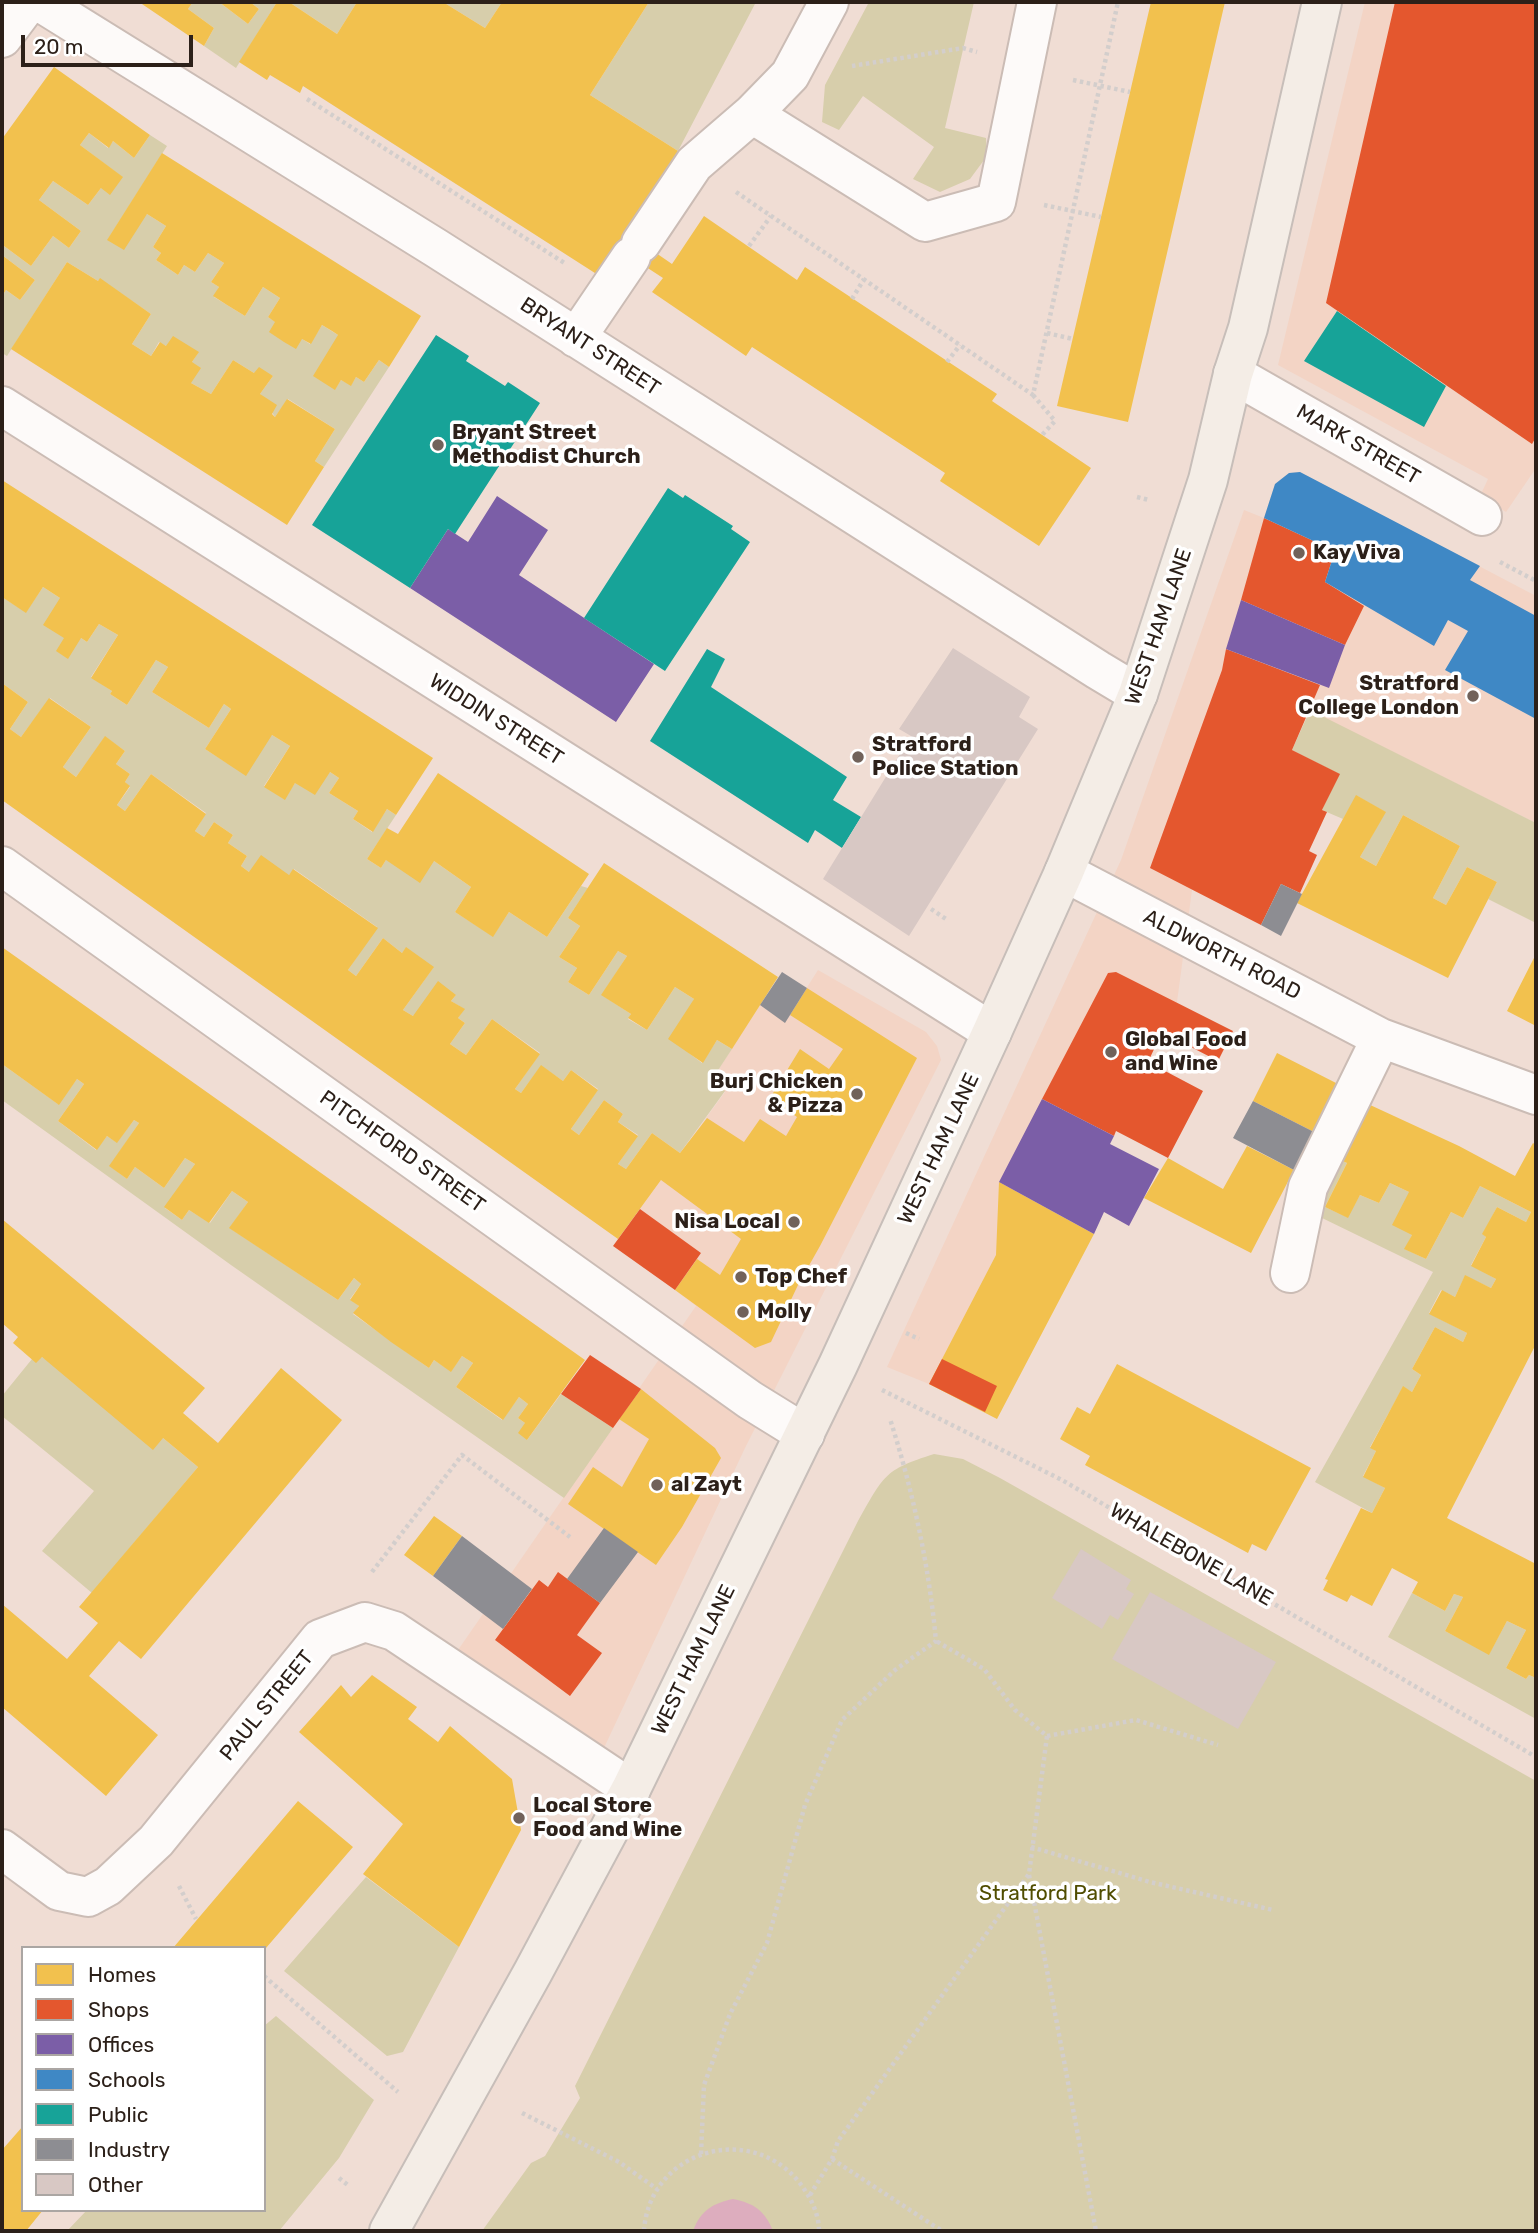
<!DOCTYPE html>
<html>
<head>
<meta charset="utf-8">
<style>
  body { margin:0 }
  #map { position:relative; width:1538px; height:2233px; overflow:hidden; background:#f0ddd4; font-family:Rubik,sans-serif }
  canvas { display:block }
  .frame { position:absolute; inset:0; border:4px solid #2c2019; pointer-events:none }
  .legend { position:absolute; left:21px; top:1946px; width:245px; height:266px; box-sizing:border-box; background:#fff; border:2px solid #aba6a3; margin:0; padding:9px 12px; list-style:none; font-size:21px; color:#2c2019 }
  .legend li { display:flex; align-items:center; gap:14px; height:35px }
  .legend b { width:35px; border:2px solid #aba6a3 }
  .scale { position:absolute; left:21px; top:35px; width:172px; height:32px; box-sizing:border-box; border:4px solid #2c2019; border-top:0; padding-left:9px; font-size:21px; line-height:24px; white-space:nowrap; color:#2c2019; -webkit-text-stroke:5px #fff; paint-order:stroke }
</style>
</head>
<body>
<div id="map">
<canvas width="1538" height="2233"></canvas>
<div class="frame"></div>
<ul class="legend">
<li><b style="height:19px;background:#f2c14e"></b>Homes</li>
<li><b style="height:19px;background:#e4572e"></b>Shops</li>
<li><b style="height:19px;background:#7b5ea7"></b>Offices</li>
<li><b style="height:19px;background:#3f88c5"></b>Schools</li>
<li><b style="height:19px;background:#17a398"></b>Public</li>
<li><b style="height:19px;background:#8d8d92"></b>Industry</li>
<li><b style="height:19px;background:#d8c8c4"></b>Other</li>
</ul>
<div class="scale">20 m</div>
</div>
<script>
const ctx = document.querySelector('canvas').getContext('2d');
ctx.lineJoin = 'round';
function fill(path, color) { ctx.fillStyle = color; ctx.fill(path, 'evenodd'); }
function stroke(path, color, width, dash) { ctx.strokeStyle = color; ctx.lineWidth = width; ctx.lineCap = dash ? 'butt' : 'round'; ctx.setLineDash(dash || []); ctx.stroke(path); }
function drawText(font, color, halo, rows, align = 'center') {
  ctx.font = font + ' Rubik,sans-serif'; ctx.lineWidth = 7; ctx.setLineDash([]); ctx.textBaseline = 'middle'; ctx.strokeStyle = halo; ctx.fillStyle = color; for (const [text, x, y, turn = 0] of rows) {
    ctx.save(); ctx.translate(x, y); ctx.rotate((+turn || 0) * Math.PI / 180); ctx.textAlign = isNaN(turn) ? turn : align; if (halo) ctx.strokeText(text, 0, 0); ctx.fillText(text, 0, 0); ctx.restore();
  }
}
const built = new Path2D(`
  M1365,2H1536V468L1506,512L1480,496L1488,479L1278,365Z
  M1300,472L1536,596V823L1271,692L1192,890L1177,1002L1148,1062L929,1384L887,1367L1121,860L1244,510L1264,518L1275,484L1289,473Z
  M818,970L926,1032L937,1046L941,1060L745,1448L603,1750L458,1650L696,1306L675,1290L701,1253L640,1209L725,1092L711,1081L760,1005L785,1022Z`);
const green = new Path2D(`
  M193,2H219L248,24L259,9L250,2H277L236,68L204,46L214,28L188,9Z
  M289,2H357L337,34Z
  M443,2H502L485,28Z
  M649,2H756L678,151L590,95Z
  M869,2H974L945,128L986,138L987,156L970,179L940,192L913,179L934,147L863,96L839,130L822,122L825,85Z
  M89,133L108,148L113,141L134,158L150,135L167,146L108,239L147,214L166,226L153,247L161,253L156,260L178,275L184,265L195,272L208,253L224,263L211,282L219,287L214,297L245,316L263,287L280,298L268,317L310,344L322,325L338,335L335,389L341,380L351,385L356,377L364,382L379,360L389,367L324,467L315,461L335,429L288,399L275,417L260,394L273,376L254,373L233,360L211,394L191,383L192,362L198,353L166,346L159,342L151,356L132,344L151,314L100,279L98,281L67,262L7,356L2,353V296L6,290L20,300L35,280L2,255L4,246L31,266L53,236L69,248L81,231L39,200L53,181L88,205L101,188L122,177L80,145Z
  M43,587L60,598L81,638L87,642L99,624L118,635L91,677L112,691L110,694L127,705L156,660L168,667L152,692L209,728L224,704L231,709L205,749L227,763L272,735L290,746L264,786L284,799L295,783L330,772L339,778L329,793L358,811L353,819L372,832L387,809L396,815L367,859L381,868L386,860L434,861L471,887L455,912L493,936L509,912L547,937L581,886L588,888L568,918L580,926L559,957L577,968L568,982L589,995L618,951L627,956L602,995L631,1014L628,1019L647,1030L675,987L694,999L689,1053L702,1063L717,1040L732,1049L711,1081L725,1091L680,1153L652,1133L626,1169L618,1164L638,1135L618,1122L623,1114L604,1100L579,1135L571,1129L598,1089L571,1070L563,1081L541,1066L521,1093L515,1089L540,1053L492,1019L466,1055L450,1044L465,1023L458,1018L464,1009L451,1001L456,995L413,1016L403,1010L433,968L406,948L402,953L383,938L356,976L348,970L377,927L294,869L289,875L249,872L241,866L247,856L228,843L233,835L214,822L204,837L195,831L206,813L151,774L125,811L117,805L130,787L125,782L130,774L116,764L125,751L105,737L76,777L63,767L91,727L50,698L21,737L10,729L28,702L2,683V597L26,612Z
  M1310,710L1536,823V923L1488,899L1497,882L1467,867L1446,905L1433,898L1460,846L1403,815L1376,866L1360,857L1385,812L1357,796L1343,819L1322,810L1339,774L1292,750Z
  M2,1064L58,1104L77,1079L84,1084L58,1121L96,1150L107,1136L117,1142L134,1120L139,1123L110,1166L127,1179L135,1167L164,1188L185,1158L195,1164L165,1208L182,1220L189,1210L210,1223L232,1191L248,1202L230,1228L338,1300L354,1278L361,1284L350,1299L359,1306L353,1314L429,1368L434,1360L451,1371L462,1356L473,1363L456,1387L502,1420L519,1397L528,1404L518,1418L525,1423L527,1440L561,1394L613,1428L564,1498L231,1265L2,1100Z
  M1338,1159L1347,1163L1325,1207L1347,1217L1360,1195L1379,1203L1390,1183L1409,1192L1412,1235L1405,1249L1426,1259L1451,1212L1463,1218L1480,1186L1531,1212L1526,1222L1497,1207L1483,1234L1486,1237L1471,1265L1496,1279L1491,1288L1465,1276L1455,1297L1441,1290L1429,1313L1467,1333L1463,1342L1435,1327L1412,1369L1421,1375L1412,1392L1403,1387L1370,1447L1376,1451L1363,1476L1385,1488L1372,1513L1315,1482L1433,1272L1320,1217L1317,1211Z
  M42,1357L163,1438L198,1467L92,1593L42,1551L94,1491L2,1416V1396L32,1359Z
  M934,1454L963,1459L1000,1478L1536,1781V2231H482L531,2163L545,2156L580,2098L575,2086L858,1521C884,1476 883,1470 934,1454Z
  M1412,1593L1445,1611L1454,1594L1463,1597L1445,1631L1489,1654L1507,1621L1526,1630L1506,1668L1526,1679L1529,1675L1536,1678V1719L1388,1637Z
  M366,1877L459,1947L403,2052L387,2056L284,1971Z
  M276,2016L374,2100L339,2158L279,2231H67L87,2210H264V2026Z`);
const water = new Path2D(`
  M733,2199C754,2203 765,2211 773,2231H693C700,2211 713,2203 733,2199Z`);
const homes = new Path2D(`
  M139,2H193L188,9L214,28L204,46Z
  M219,2H250L259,9L248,24Z
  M277,2H289L337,34L357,2H443L485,28L502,2H649L590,95L678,151L627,233L672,264L704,216L797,280L805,267L997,394L992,401L1091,468L1039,546L940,481L945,473L752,347L746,356L652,292L663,278L617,248L598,275L303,86L300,93L270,75L267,80L239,62Z
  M1151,2H1225L1128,422L1057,406Z
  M54,67L150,135L134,158L113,141L109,148L89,133L80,145L123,177L110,195L101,188L88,205L53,181L39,200L81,231L69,248L53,236L31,266L4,246L2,250V139Z
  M162,153L421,316L389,367L379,360L364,382L356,377L351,386L341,380L335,390L313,376L338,335L332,331L322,325L311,344L302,339L296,349L284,342L269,332L275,322L268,317L280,298L263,287L245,316L227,305L213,296L219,287L211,282L224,263L208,253L195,272L184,265L178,275L156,260L161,253L153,247L166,226L147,214L124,250L107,240Z
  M2,255L35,280L20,300L6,290L2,296Z
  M67,262L98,281L100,278L151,314L132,344L151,356L160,342L166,346L173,336L199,352L192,362L201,368L191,383L211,394L233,360L254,373L259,367L273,376L260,394L277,405L272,414L275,417L287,399L335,429L315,461L324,467L287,525L11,349Z
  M2,480L433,758L396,815L387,809L373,832L353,819L358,811L329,793L339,778L330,772L315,795L295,783L285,800L264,787L290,746L272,735L246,776L205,749L231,709L224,704L209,728L152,692L168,667L156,660L127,705L110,694L112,691L91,678L118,635L99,624L87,642L81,638L68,659L56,651L64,638L43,625L60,598L43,587L26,613L2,597Z
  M2,683L28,702L10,729L21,737L49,698L91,727L63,767L76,777L105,736L125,751L116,764L130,774L125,782L130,786L117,805L125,811L151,774L206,814L195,831L204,837L214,822L233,835L228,843L247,856L241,866L249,872L261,855L289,875L293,869L378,928L348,970L356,976L383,938L402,953L406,947L434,967L403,1010L413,1016L438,981L456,995L451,1001L465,1009L458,1018L465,1023L450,1044L466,1055L492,1019L540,1054L515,1089L521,1093L541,1065L563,1081L571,1070L598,1090L571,1129L579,1135L604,1100L623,1114L618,1122L638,1136L618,1164L626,1169L652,1133L680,1153L707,1118L744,1142L760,1119L786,1136L797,1117L770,1098L800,1049L829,1069L843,1049L790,1015L807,988L917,1058L820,1246L798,1285L771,1342L755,1348L675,1290L697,1259L720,1275L741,1239L661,1180L618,1239L2,800Z
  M438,773L589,874L547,937L509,912L493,937L455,912L471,887L434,861L420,883L386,860L381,868L367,859L387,828L398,834Z
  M1356,795L1386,812L1360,857L1376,866L1403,815L1460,846L1433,898L1446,905L1467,867L1497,882L1448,978L1297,903Z
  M604,863L778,977L732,1049L717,1040L703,1063L668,1039L694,999L675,987L647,1030L628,1018L631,1014L601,995L627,956L618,951L589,995L568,982L577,968L559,957L580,926L568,918Z
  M2,947L585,1360L527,1440L518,1433L525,1423L518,1418L528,1404L519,1397L503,1420L456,1387L473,1363L462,1356L451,1372L434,1360L429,1368L391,1342L353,1313L359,1306L350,1300L361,1284L354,1278L338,1300L229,1228L248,1202L232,1191L209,1223L189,1210L182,1220L164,1207L195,1164L185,1158L164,1188L135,1167L127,1179L109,1166L139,1123L134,1120L117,1143L107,1136L97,1150L58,1121L84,1084L77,1079L59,1105L2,1064Z
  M1536,954V1026L1507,1011Z
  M1277,1053L1338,1084L1314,1132L1253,1101Z
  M1368,1104L1459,1146L1515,1176L1533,1143L1536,1145V1344L1447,1518L1536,1564V1678L1529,1675L1526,1679L1506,1668L1526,1630L1507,1621L1489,1655L1445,1631L1463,1597L1454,1594L1445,1611L1412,1593L1418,1582L1392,1568L1372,1606L1351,1595L1347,1602L1323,1590L1328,1580L1325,1579L1361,1508L1372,1513L1385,1488L1363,1477L1376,1451L1370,1448L1403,1386L1412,1392L1421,1375L1412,1369L1435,1327L1463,1342L1467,1333L1429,1314L1442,1290L1455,1297L1465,1275L1491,1288L1496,1279L1471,1266L1486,1237L1482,1234L1497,1207L1526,1222L1531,1212L1480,1186L1463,1218L1451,1212L1426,1259L1404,1249L1412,1235L1392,1225L1409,1192L1390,1183L1379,1203L1360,1195L1348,1218L1325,1207L1347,1163L1338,1159Z
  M1247,1146L1294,1170L1251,1253L1144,1198L1168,1158L1223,1189Z
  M999,1182L1094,1234L997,1419L929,1384L996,1255Z
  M2,1219L205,1388L183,1413L218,1443L281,1368L342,1420L141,1659L119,1641L89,1676L158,1735L106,1796L2,1707V1604L67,1659L98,1623L79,1607L198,1467L163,1438L153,1450L42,1357L36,1363L13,1343L18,1337L2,1323Z
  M1117,1364L1311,1468L1266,1551L1252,1544L1248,1553L1085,1465L1090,1456L1060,1439L1077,1407L1090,1414Z
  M641,1389L715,1448L721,1458L682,1527L656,1565L568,1504L593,1467L622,1487L649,1439L619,1419Z
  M434,1516L462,1536L433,1576L404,1555Z
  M372,1675L417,1707L408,1719L438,1742L450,1726L512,1779L521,1830L459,1947L363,1874L403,1824L299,1732L341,1685L351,1697Z
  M298,1801L353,1847L266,1948H173Z
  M23,2126V2210H43L26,2231H2V2150Z`);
const shops = new Path2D(`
  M1395,2H1536V437L1532,444L1326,303Z
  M1264,518L1335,551L1325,582L1364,606L1345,645L1241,600Z
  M1226,649L1320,685L1292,750L1340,774L1322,810L1327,812L1309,851L1317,855L1300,893L1281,884L1261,925L1150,868L1222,670Z
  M1116,972L1233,1031L1218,1061L1162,1032L1148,1062L1203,1091L1168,1158L1116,1131L1114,1136L1042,1099L1108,973Z
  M640,1209L701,1253L675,1290L613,1246Z
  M590,1355L641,1389L613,1428L561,1394Z
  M942,1359L997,1386L985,1412L929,1384Z
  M558,1572L600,1603L577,1635L602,1653L570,1696L495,1640L539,1580L548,1587Z`);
const offices = new Path2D(`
  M497,496L548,530L519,575L654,664L616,722L410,588L448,529L468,542Z
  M1241,600L1345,645L1329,688L1226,649Z
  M1042,1099L1114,1136L1110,1144L1159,1169L1129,1226L1104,1212L1094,1234L999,1182Z`);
const schools = new Path2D(`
  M1300,472L1480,566L1470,580L1536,616V719L1445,670L1468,631L1448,620L1434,646L1325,582L1335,551L1264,518L1275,484L1289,473Z`);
const public = new Path2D(`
  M1337,311L1446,386L1424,427L1304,361Z
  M436,335L469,356L466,361L505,386L508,382L540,403L455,534L448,529L410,588L312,525Z
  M668,488L683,498L685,495L733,526L731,529L750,542L665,671L584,618Z
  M707,649L725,659L711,687L847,777L833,800L861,817L842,848L815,830L808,843L650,741Z`);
const industry = new Path2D(`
  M1281,884L1302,894L1281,936L1261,925Z
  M782,972L807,988L785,1023L760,1005Z
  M1253,1101L1314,1132L1294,1170L1233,1138Z
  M604,1528L638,1552L600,1603L567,1579Z
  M462,1536L532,1589L503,1629L433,1576Z`);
const building = new Path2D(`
  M953,648L1030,697L1019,717L1038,729L909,936L823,879L911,736L899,729Z
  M1081,1549L1131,1580L1126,1589L1134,1594L1118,1620L1110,1615L1102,1629L1052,1598Z
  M1150,1592L1276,1662L1238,1729L1112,1659Z`);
const path = new Path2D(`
  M852,66L963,48L977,52
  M1073,80L1130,92
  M307,99L566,264
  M736,192L1033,395L1118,2
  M1044,205L1101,217
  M749,246L771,216
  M852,299L864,279
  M1047,333L1073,339
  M947,362L960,345
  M1033,395L1055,421L1042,435
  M1137,497L1149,500
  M1500,562L1536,581
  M931,909L946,919
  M906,1333L919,1339
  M882,1390L1062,1480L1536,1757
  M372,1572L462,1455L570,1537
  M1047,1736L1136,1720L1218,1745
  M1031,1847L1150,1882L1273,1910
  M1029,1875L1096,2231
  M179,1886L196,1919
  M264,1976L398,2092
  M522,2113L619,2162L657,2189
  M701,2154L704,2085L730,2014L767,1943L805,1805L842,1720L895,1670L936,1641C929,1566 913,1491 890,1419
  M832,2159L942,2231
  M339,2178L349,2186
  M810,2195L832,2159L838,2141L1029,1874L1047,1736L1015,1710L984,1669L936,1641
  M644,2231C649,2151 749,2121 799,2182C810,2196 819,2213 819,2231`);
const minor = new Path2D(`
  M40,2L436,248L1098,670L1138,694
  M2,38L29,2
  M752,114L925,222L996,202L1037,2
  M641,243L694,164L752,114L790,75L829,2
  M576,338L631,257
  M1233,374L1482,516
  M2,406L992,1032
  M2,866L750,1400L805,1434
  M1064,872L1381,1038L1536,1095
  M1290,1273L1308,1187L1381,1038
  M2,1849L59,1891L88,1897L108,1886L156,1841L320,1639L365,1622L394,1631L631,1789`);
const primary = new Path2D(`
  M389,2231L533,1972L631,1789L838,1365L992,1032L1064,872L1138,694L1208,480L1233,374L1248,328L1322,2`);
const markers = [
  [438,445,7,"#71625a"],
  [1299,553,7,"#71625a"],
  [1473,696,7,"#71625a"],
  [858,757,7,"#71625a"],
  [1111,1052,7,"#71625a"],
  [857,1094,7,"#71625a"],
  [794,1222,7,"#71625a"],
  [741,1277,7,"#71625a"],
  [743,1312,7,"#71625a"],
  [657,1485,7,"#71625a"],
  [519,1818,7,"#71625a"]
];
const streetNames = [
  ["BRYANT STREET",590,347,33],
  ["MARK STREET",1358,445,30],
  ["WEST HAM LANE",1159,627,-71],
  ["WIDDIN STREET",496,720,32],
  ["ALDWORTH ROAD",1222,955,27],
  ["WEST HAM LANE",939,1149,-65],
  ["PITCHFORD STREET",402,1152,35],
  ["WHALEBONE LANE",1191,1555,30],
  ["WEST HAM LANE",694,1660,-64],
  ["PAUL STREET",267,1706,-51]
];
const poiNames = [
  ["Bryant Street",452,433],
  ["Methodist Church",452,457],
  ["Kay Viva",1313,553],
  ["Stratford",1459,684,"right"],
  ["College London",1459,708,"right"],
  ["Stratford",872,745],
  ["Police Station",872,769],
  ["Global Food",1125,1040],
  ["and Wine",1125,1064],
  ["Burj Chicken",843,1082,"right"],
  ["& Pizza",843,1106,"right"],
  ["Nisa Local",780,1222,"right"],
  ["Top Chef",755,1277],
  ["Molly",757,1312],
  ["al Zayt",671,1485],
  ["Local Store",533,1806],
  ["Food and Wine",533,1830]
];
const parkNames = [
  ["Stratford Park",1048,1894]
];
fill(built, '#f3d4c5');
fill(green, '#d7ceab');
fill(water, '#ddadbe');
fill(homes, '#f2c14e');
fill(shops, '#e4572e');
fill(offices, '#7b5ea7');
fill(schools, '#3f88c5');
fill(public, '#17a398');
fill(industry, '#8d8d92');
fill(building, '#d8c8c4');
stroke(minor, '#cbbcb5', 42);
stroke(primary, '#c7beb9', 42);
stroke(path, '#d3cecc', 4.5, [3.5, 3.5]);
stroke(minor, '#fdfaf9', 38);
stroke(primary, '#f4ede6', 38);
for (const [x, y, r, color] of markers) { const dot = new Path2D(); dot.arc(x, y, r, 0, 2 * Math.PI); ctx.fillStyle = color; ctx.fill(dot); stroke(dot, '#fff', 2.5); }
drawText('21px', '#2c2019', '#fff', streetNames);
drawText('bold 21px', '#2c2019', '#fff', poiNames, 'left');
drawText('21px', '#504d00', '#fff', parkNames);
</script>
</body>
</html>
